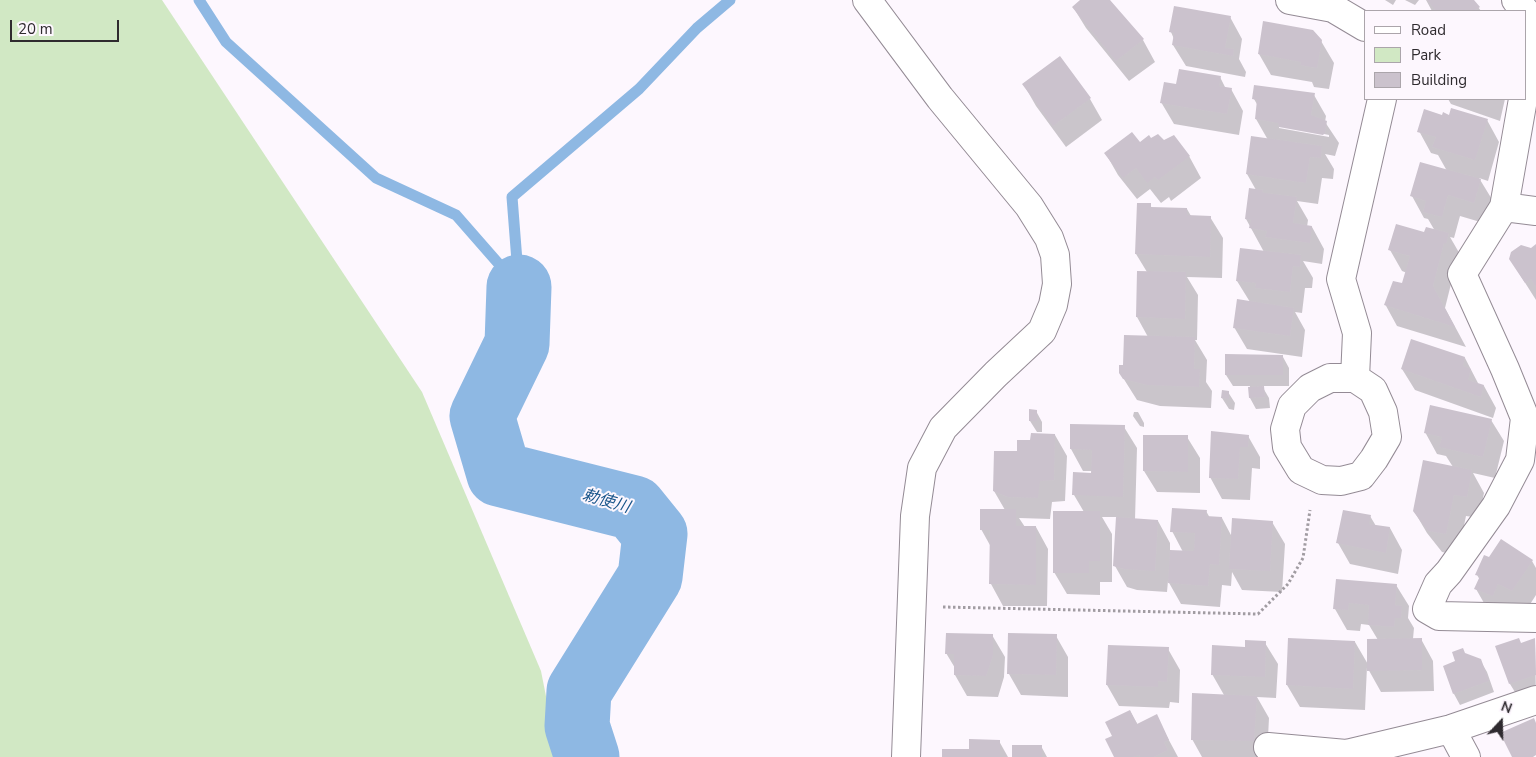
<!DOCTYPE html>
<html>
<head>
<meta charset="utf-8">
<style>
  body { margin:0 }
  #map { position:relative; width:1536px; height:757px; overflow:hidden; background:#fdf7fe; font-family:"Nunito Sans",sans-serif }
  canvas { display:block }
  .legend { position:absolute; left:1364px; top:10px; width:162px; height:90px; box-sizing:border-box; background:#fdf7fe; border:1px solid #aba5ab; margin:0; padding:6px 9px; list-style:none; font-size:15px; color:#2f2b2f }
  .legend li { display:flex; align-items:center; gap:10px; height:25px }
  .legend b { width:25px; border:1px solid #aba5ab }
  .north { position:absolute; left:1476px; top:697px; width:50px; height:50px; -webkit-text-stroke:4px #fdf7fe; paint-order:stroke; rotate:21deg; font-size:14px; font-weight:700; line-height:20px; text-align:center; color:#2f2b2f }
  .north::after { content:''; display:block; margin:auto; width:18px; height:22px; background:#2f2b2f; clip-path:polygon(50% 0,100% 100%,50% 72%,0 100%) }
  .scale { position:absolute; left:10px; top:20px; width:109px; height:22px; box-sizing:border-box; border:2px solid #2f2b2f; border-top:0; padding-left:6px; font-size:15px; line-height:18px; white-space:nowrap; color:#2f2b2f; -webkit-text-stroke:4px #fdf7fe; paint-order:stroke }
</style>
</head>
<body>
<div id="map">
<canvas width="1536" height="757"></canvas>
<ul class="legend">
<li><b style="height:6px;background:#fff"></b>Road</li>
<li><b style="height:14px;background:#d1e8c4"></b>Park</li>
<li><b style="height:14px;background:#cbc2cd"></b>Building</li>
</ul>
<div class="north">N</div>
<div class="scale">20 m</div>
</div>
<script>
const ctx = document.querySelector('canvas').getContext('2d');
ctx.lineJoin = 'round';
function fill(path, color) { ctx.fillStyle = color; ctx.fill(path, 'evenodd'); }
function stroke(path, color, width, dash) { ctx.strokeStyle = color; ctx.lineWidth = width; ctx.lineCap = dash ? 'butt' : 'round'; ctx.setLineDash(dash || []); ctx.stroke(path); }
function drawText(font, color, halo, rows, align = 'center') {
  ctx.font = font + ' "Nunito Sans","Noto Sans JP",sans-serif'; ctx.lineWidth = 4; ctx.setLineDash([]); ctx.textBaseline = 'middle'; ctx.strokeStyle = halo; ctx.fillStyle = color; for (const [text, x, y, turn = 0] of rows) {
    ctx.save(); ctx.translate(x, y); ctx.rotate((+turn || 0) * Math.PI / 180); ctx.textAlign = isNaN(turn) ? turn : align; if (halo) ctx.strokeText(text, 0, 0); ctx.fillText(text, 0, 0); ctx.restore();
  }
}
const green = new Path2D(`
  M0,0H162L422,392L541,671L558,757H0Z`);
const shadow = new Path2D(`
  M1082,0H1109L1143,40L1155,62L1129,81L1086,28L1073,7Z
  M1385,0H1396L1393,5Z
  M1405,0H1419L1415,5Z
  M1426,0H1473L1481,11H1432Z
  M1230,17L1242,39L1239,59L1246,72L1245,77L1186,66L1173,45L1174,39L1171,32Z
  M1321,41L1334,63L1329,89L1314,87L1312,82L1271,75L1259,54Z
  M1220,77L1226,89H1231L1243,111L1239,135L1174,124L1161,102Z
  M1024,85L1090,99L1102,120L1066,147L1036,106Z
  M1314,95L1326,116L1325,122L1339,143L1335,156L1325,154L1334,169L1333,179L1322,178L1318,204L1297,201L1308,220L1307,227H1312L1324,249L1322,264L1303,261L1313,278L1312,288H1305L1302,313L1295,312L1305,330L1302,357L1247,349L1234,327L1250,302L1237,281L1264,252L1246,219L1256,190L1247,174L1252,138L1268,140L1256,119L1258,106L1254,99ZM1279,125L1329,135V137L1279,128Z
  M1448,99H1505L1500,121L1451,104Z
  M1443,116L1487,120L1499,142L1488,181L1479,178L1493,201L1487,224L1460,216L1454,238L1450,237L1461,256L1456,264L1445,308L1466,347L1397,326L1385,304L1403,285L1407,273L1402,271L1390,250L1435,231L1428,219L1424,218L1412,196L1447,171L1438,155L1431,153L1419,131Z
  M1151,140L1164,141L1189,156L1201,178L1171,201L1169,197L1161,203L1150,189L1137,199L1118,175L1106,154Z
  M1150,205L1152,208L1187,209L1191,216L1210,217L1223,238L1222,278L1187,277L1198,295L1197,340H1195L1207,360L1206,382L1212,391L1211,408L1160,406L1137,400L1120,373L1148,337L1137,317L1138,272H1147L1136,254Z
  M1536,246V300L1510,259Z
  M1283,357L1289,368V386H1262L1269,398L1270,408L1256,409L1250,398V386H1233L1226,375Z
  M1465,358L1479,385L1484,386L1496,408L1493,418L1415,390L1402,369Z
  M1228,392L1235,403L1234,410L1229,409L1222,398Z
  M1036,411L1042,422V432H1037L1030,421Z
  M1134,412H1138L1144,423V427L1140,426L1133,416Z
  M1491,420L1504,441L1495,478L1473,473L1484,493L1479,518L1466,516L1458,555L1442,552L1427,533L1414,511L1453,467L1446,456L1437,454L1425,432Z
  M1071,425L1124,427L1137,448L1135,520L1158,521L1170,543V551L1183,552L1172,531L1206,511L1210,518H1222L1232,537L1272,522L1285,544L1282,592L1242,590L1232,572L1231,586L1222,585L1220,607L1181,604L1168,581L1167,592L1137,590L1127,587L1115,566L1117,517H1102L1112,534V582H1100V595L1067,594L1054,572L1084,512L1074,495L1092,474V471H1083L1071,449Z
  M1055,435L1067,456L1065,501L1052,502L1050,519L1019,518L1025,527H1036L1048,549L1047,606H1003L991,584V547L981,529L1005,510L994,491L1018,453L1031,442Z
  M1248,436L1260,457V469L1252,468L1250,500L1222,499L1210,477Z
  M1187,437L1200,458V493L1157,492L1144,471Z
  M1370,516L1376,526L1390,528L1402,550L1398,574L1350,564L1338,543Z
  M1532,561L1536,568V595L1525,612L1488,610L1476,589L1480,580L1477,575Z
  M1337,580L1396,585L1409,606L1408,618L1414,628L1413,639H1421L1433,661L1434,691L1381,692L1367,667L1365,710L1300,707L1287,685L1355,642L1369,666L1378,640L1369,625L1361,624L1360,631L1347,630L1335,609Z
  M992,635L1005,657L1004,677L998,697L967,696L955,675V668L946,653Z
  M1056,636L1068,657V697L1021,695L1009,674Z
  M1535,640L1536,700L1523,705L1510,684L1497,647L1521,644Z
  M1265,643L1278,664L1276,698L1257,697L1269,718L1267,757H1202L1192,739L1224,695L1212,674L1246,648Z
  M1168,649L1180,670L1179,703L1170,702L1169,708L1119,706L1107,685Z
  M1465,654L1480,660L1487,672L1494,692L1460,705L1454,694L1444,667L1456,662Z
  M1130,711L1138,725L1156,716L1178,757H1115L1114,736Z
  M999,741L1008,757H943L971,750Z
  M1041,746L1047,757H1013Z`);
const stream = new Path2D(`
  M199,0L226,42L376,178L456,215L519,287
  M519,287L512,197L639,89L697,28L730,0`);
const river = new Path2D(`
  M519,287L517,344L482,416L499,474L634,508L655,534L650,577L579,691L577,726L587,757`);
const building = new Path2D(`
  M1080,0H1110L1144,39L1116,61L1072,7Z
  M1427,0H1474L1480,7L1474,11H1436Z
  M1174,6L1231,16L1225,48L1234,49L1233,56L1172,45L1174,33L1169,32Z
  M1263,21L1313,30L1322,40L1317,68L1300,65L1301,62L1258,54Z
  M1060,56L1091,98L1053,126L1022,84Z
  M1179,69L1221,76L1219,86L1232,88L1227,114L1160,103L1164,82L1176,84Z
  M1254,85L1315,93L1311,115L1327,121L1325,133L1323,135L1279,127L1278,123L1255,119L1257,100L1252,99Z
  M1451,108L1488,119L1475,160L1432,147L1436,137L1417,132L1424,109L1442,115L1443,112L1449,115Z
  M1132,132L1140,142L1149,135L1151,138L1158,134L1164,140L1174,135L1190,156L1158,180L1155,177L1147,183L1136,168L1123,178L1104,153Z
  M1251,136L1322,146L1321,158L1310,157L1306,183L1246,174Z
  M1420,162L1481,179L1474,203L1448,195L1442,217L1423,212L1426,201L1410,196Z
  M1249,188L1263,190L1262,192L1265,193L1297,197L1293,223L1312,226L1310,243L1265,237L1267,231L1249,228L1251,220L1245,219Z
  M1137,203H1151V207L1187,208V215L1211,216L1210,257L1135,254Z
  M1396,224L1424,232L1426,227L1449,233L1446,244L1444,243L1433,286L1455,327L1384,305L1393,281L1402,283L1410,256L1388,250Z
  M1536,244V287L1531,279L1525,283L1509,259L1511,252L1521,245L1531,248Z
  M1240,248L1301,255L1300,267L1293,266L1290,292L1255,288L1256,283L1236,281Z
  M1137,271L1186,272L1185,319L1136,317Z
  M1237,299L1294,308L1290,336L1233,328Z
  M1124,335L1195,337L1194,369H1200L1199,387L1147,385L1123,379L1119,373V365H1123Z
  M1411,339L1465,357L1463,366L1471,369L1468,380L1484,385L1481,397L1401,369Z
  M1225,354L1283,355V375H1225Z
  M1264,386L1265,397L1249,398L1248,387Z
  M1222,390L1229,391V399L1221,398Z
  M1430,405L1492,419L1483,457L1439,447L1442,437L1424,433Z
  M1029,409L1037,410V421H1029Z
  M1070,424L1125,425L1123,497L1072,495L1073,472L1091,473L1092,450L1070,449Z
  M1211,431L1249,435L1248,447H1240L1238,479L1209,478Z
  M1031,433L1055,434L1054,480L1040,481L1038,498L1008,497L993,491L994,451H1017V440H1030Z
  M1143,435H1188V472L1143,471Z
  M1423,460L1472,470L1467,497L1454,495L1446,534L1428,531L1413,511Z
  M1172,508L1207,510L1206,516L1222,517L1219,565L1210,564L1208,586L1168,583L1170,550L1194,551L1195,533L1170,532Z
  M980,509H1016V526H1036V585L989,584L990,530H980Z
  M1343,510L1371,515L1369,524L1390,527L1386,553L1336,543Z
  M1053,511H1100V561H1089V573H1053Z
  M1116,517L1158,520L1155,571L1124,569L1113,566Z
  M1232,518L1273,521L1270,571L1229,569Z
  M1501,539L1533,560L1512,591L1498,584L1493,596L1474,589L1480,576L1475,575L1484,555L1489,557Z
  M1336,579L1397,584L1395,605L1402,606L1401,618H1395L1394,627L1368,625L1369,605L1349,603L1348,610L1333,609Z
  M946,633L993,634V655L986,676L954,675V654H945Z
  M1008,633L1057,634L1056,675L1007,674Z
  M1288,638L1355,641L1353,689L1286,685Z
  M1422,638V670L1367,671V639Z
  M1519,638L1521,643L1535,638L1536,675L1509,684L1495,646Z
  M1245,640L1266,641L1265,677L1211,675L1212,645L1245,647Z
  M1108,645L1169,647L1167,682L1158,681V687L1106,685Z
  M1463,648L1465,653L1481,659L1489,681L1453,694L1443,666L1455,661L1452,652Z
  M1192,693L1257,696L1254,741L1191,740Z
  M1130,710L1137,724L1157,714L1169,740L1164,742L1168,750L1154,757H1140L1139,755L1133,757H1114L1105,739L1112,736L1105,722Z
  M1534,718L1536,723V755L1533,757H1512L1500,733Z
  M969,739L1000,740V757H942V749H969Z
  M1012,745H1042V757H1012Z`);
const path = new Path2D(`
  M943,607L1258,614L1288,584L1303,558L1310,510`);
const street = new Path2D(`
  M1290,0L1333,8L1365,27
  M1516,0L1536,25L1525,88
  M1523,99L1504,207L1536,211
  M1504,207L1462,274L1505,369L1525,418L1520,460L1496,506L1449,572L1438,584L1427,609L1439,616L1536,618
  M1330,378H1355L1373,390L1383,412L1387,437L1374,459L1361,476L1341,481L1322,480L1301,470L1287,447L1285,429L1292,406L1310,388Z
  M1355,378L1357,333L1341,279L1382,99
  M1451,729L1466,757
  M1268,747L1346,754L1451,729L1536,700`);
const secondary = new Path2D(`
  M867,0L940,98L1029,206L1049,238L1055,255L1057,284L1053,305L1042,331L996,374L943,428L922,468L915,516L906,757`);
const waterNames = [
  ["勅使川",606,502,16]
];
fill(green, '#d1e8c4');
fill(shadow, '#0003');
stroke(stream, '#8eb8e3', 11);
stroke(river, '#8eb8e3', 65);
fill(building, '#cbc2cd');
stroke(street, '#948b95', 30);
stroke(secondary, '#948b95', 30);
stroke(path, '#a19ca2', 3, [2.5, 2.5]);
stroke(street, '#fff', 28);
stroke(secondary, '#fff', 28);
drawText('italic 16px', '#19558a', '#fdf7fe', waterNames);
</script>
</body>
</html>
